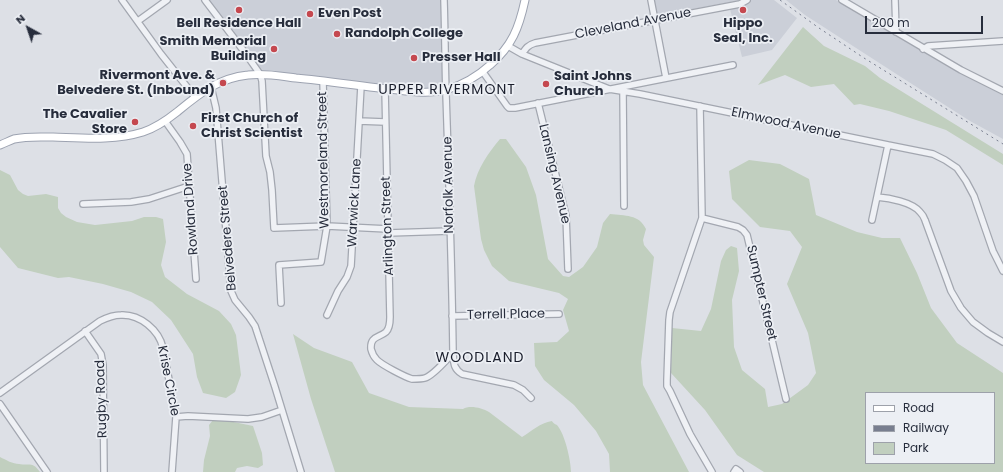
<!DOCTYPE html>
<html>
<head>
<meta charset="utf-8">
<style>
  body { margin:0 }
  #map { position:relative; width:1003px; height:472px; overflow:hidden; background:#dde0e6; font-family:Poppins,sans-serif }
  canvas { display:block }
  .legend { position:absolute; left:865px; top:392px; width:130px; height:72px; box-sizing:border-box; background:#eceff4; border:1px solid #9da1aa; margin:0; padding:5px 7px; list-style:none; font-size:12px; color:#272d3c }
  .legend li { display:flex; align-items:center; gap:8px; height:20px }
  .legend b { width:20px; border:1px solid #9da1aa }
  .north { position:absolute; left:8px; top:8px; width:40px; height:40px; -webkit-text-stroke:3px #eceff4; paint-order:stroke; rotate:320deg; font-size:11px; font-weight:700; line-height:16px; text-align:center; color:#272d3c }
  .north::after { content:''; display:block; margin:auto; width:14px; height:18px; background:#272d3c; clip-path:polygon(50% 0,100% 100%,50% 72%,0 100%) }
  .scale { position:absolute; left:865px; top:16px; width:118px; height:18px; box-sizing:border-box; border:2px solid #272d3c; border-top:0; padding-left:5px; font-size:12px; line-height:14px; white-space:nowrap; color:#272d3c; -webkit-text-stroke:3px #eceff4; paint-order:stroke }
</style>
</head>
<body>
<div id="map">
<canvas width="1003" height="472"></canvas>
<ul class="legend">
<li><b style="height:5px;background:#fff"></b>Road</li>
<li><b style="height:5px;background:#787e8f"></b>Railway</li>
<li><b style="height:11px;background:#c1cfbf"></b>Park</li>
</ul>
<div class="north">N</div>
<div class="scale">200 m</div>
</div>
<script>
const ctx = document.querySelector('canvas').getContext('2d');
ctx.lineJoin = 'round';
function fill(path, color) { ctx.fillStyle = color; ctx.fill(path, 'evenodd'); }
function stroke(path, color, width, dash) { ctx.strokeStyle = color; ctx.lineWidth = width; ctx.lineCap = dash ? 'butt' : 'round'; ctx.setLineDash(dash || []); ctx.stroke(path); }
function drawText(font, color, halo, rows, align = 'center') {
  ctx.font = font + ' Poppins,sans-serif'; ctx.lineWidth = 3.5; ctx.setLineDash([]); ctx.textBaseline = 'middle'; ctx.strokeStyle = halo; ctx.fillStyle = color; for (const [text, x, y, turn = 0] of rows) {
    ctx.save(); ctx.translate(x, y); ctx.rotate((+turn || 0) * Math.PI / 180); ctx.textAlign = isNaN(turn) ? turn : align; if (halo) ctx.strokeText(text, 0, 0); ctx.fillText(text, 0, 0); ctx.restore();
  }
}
const built = new Path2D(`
  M207,0H441L443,85L427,88L411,87L292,77L259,69Z
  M654,0H741L657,16Z
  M752,0H774L797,18L772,50L742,57L730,9Z
  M786,0H836L947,66L1003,95V139L970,121L901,77L805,15Z`);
const green = new Path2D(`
  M803,27L824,46L865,66L880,78L1003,154V165L946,130L889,111L860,104L854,105L834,84L811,87L785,75L758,85Z
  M500,139H506L526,167L536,195L548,259L563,276L569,277L583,267L597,247L603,223L610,214C625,216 639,214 646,229L643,240L644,245L654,257L641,362L643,385L689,472H610L609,454L596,431L574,405L544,380L535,366L534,343L557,342L569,331L563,310L568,299L559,293L509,281L492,266L484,250L481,239L474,186C477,169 489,152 500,139Z
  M749,160L780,164L809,179L816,215L857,232L882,238H900L917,273L931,308L957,343L1003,373V472H764L737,455L705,410L671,373L672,328L701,331L711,309L721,261L726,250L731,246L737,248L739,271L732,300L734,347L742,370L765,389L768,407L782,404L808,385L816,373L808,333L787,284L802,247L790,231L760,227L732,199L729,171ZM866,393H994V463H866Z
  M0,170L10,175L18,190L23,194L28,196L46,194L58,197V208L61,213L66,217L77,222L95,225L132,221L144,217H156L163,219L166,242L161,265L165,277L187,294L219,311L231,324L236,335L241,375L235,392L226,398L203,393L197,377L193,354L171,320L152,302L131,292L103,284L69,277L58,278L18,268L0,247Z
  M293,334L314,348L352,362L369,393L409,407L463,409C470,405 482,408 489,412L522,437C532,431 540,423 552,421C552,422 556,425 557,425C565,434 571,461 571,472H335L311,399Z
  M213,420H224L253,426L262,453L263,465L258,468L247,466L237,468L235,472H203L204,460L210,436L209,425Z
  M0,457C6,460 13,464 19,464C30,466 32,461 40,472H0Z`);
const minor = new Path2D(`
  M122,0L161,54L195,97
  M205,0L243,50L260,74L262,81L266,156L270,172L272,190L274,228L327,226L388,229
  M444,0C445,31 445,63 446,94C449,181 452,267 453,353C454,363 453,368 462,374L514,385L523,390L531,398
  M651,0L666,78
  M842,0L961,70L1003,91
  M895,0L896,32
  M138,21L167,0
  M508,46L522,54L609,89L640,94L888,145L933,154L945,160L957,168L966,181L974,196L993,251L1003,271
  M923,49L928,46L1003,41
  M522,54C526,48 528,45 535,43L740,4L747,0
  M483,72L507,106L509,108H515L733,65
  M211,87L216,108L231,291L235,300L249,317L255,326L275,387L301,472
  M385,89L390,317C390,322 390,328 386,332C379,338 370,336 371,349C372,353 374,357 377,360C382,365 405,377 412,379C416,379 422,379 425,378C434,375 446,360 453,353
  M623,91L624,206
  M538,103L566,216L568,269
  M700,106L702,218L670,312L669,320L667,380V386L670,391L690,434L712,472
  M165,121L180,142L187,154L196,279
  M359,121L385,122
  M877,197C889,198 912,202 920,212C922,214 924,217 925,220L951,291L961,308L973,322L988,333L1003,342
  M83,204L131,202L149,199L189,186
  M702,218L738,227L743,230L747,235L786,399
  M872,220L888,145
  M388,233L450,231
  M281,303L279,265L321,262L327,226L323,81
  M327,315L338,291L347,277L351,266L361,86
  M452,316L559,314
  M85,331L101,354L103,365L104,472
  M0,393L100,321C106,318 113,315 121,315C140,314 159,330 163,348L176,417L172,472
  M0,404L47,472
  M176,417L188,416L248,419L262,417L282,410
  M734,472L736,469L740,472`);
const major = new Path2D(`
  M0,145C5,143 9,141 14,139C27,136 41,137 53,137C83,138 114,141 143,132C155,128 167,120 177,112C199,94 218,78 248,75C264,73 280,76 296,78C330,81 364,87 398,90C414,92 430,94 446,90C462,85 478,76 490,65C512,46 519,28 525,0`);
const rail = new Path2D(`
  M780,0L819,28L864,58L1003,144`);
const markers = [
  [239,10,4,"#c5484f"],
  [743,10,4,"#c5484f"],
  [310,14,4,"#c5484f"],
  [337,34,4,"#c5484f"],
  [274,49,4,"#c5484f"],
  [414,58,4,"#c5484f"],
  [223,83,4,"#c5484f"],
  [546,84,4,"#c5484f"],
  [135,122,4,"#c5484f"],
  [193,126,4,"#c5484f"]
];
const poiNames = [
  ["Even Post",318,14],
  ["Bell Residence Hall",239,24,"center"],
  ["Hippo",743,24,"center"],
  ["Seal, Inc.",743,39,"center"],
  ["Randolph College",345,34],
  ["Smith Memorial",266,42,"right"],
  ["Building",266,57,"right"],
  ["Presser Hall",422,58],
  ["Rivermont Ave. &",215,76,"right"],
  ["Belvedere St. (Inbound)",215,91,"right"],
  ["Saint Johns",554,77],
  ["Church",554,92],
  ["The Cavalier",127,115,"right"],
  ["Store",127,130,"right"],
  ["First Church of",201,119],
  ["Christ Scientist",201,134]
];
const streetNames = [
  ["Cleveland Avenue",633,24,-11],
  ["Elmwood Avenue",786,124,12],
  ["Westmoreland Street",324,160,-91],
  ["Lansing Avenue",554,174,77],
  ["Norfolk Avenue",449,185,-91],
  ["Warwick Lane",355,203,-87],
  ["Rowland Drive",191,209,-94],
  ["Arlington Street",388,226,-92],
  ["Belvedere Street",228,238,-95],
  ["Sumpter Street",761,293,77],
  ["Terrell Place",506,315,-1],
  ["Krise Circle",168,381,79],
  ["Rugby Road",102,399,-92]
];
const neighbourhoodNames = [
  ["UPPER RIVERMONT",447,90],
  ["WOODLAND",480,358]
];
fill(built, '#cbcfd8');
fill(green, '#c1cfbf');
stroke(minor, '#a3a7b0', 8);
stroke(major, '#9da3b1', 9);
stroke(minor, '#eff1f5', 5.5);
stroke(major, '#fff', 7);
stroke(rail, '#787e8f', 1, [2, 4]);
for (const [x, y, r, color] of markers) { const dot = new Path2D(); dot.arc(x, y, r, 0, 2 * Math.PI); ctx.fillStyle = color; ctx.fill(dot); stroke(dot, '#eceff4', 1.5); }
drawText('bold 13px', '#272d3c', '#eceff4', poiNames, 'left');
drawText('13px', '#272d3c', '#eceff4', streetNames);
ctx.letterSpacing = '1px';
drawText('14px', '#1a1e2c', '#eceff4', neighbourhoodNames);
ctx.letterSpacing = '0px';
</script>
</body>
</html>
